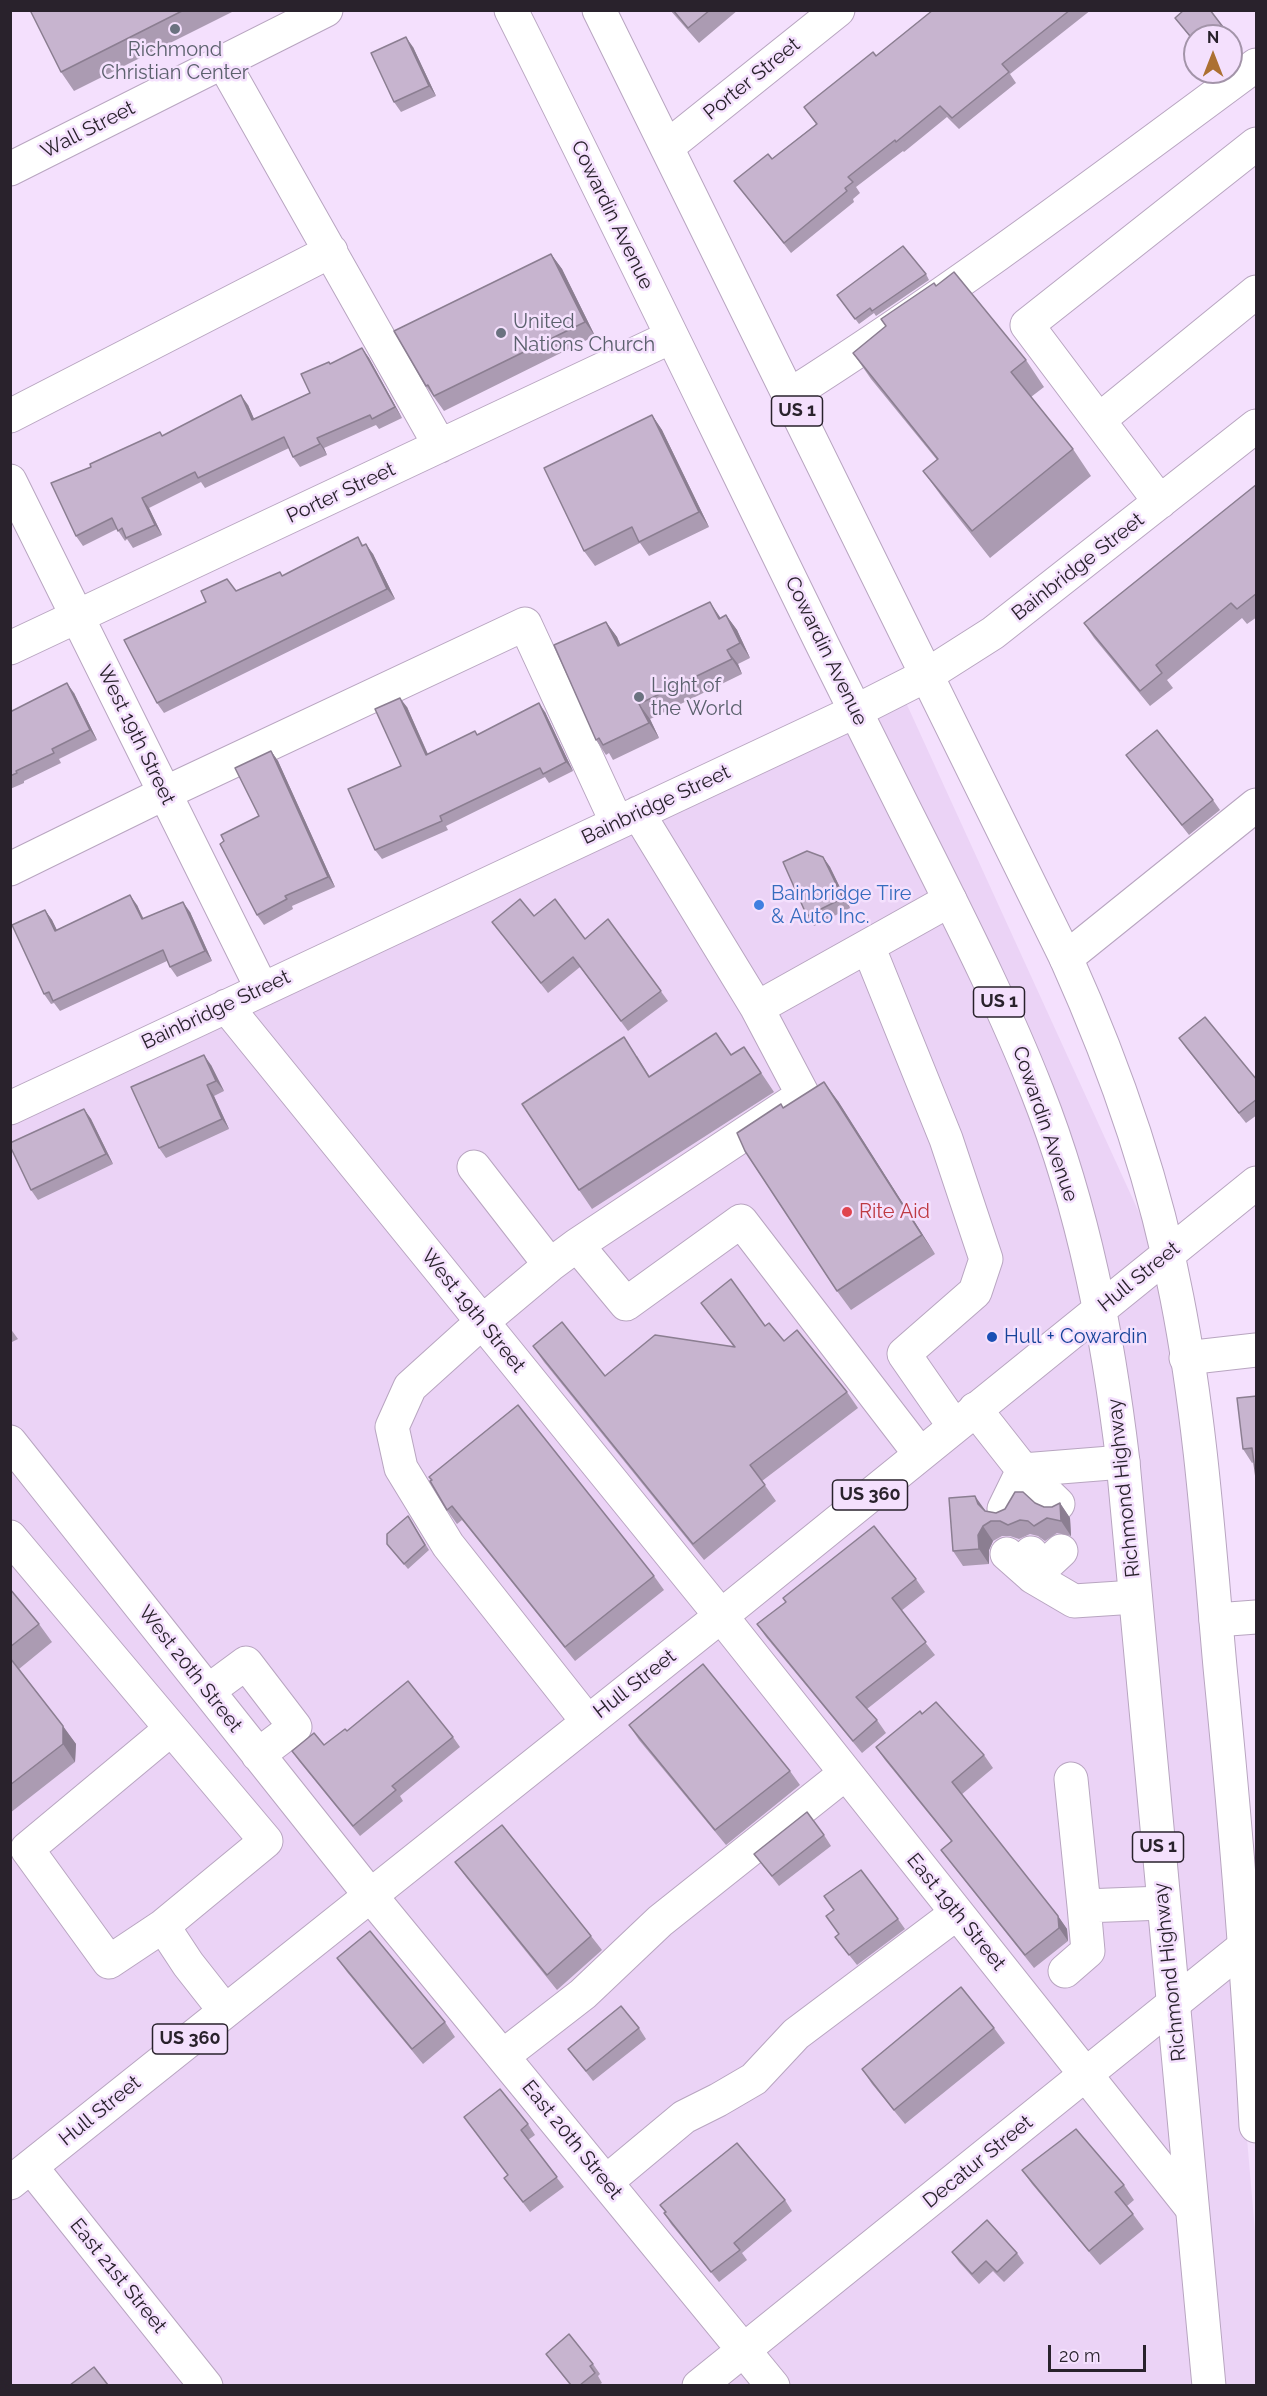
<!DOCTYPE html>
<html>
<head>
<meta charset="utf-8">
<style>
  body { margin:0 }
  #map { position:relative; width:1267px; height:2396px; overflow:hidden; background:#f4e0fd; font-family:Raleway,sans-serif }
  canvas { display:block }
  .frame { position:absolute; inset:0; border:12px solid #29222c; pointer-events:none }
  .north { position:absolute; left:1183px; top:24px; width:60px; height:60px; box-sizing:border-box; background:#f4e0fd; border:2px solid #a394a9; border-radius:50%; rotate:0deg; font-size:16px; font-weight:700; line-height:24px; text-align:center; color:#29222c }
  .north::after { content:''; display:block; margin:auto; width:21px; height:27px; background:#ac7032; clip-path:polygon(50% 0,100% 100%,50% 72%,0 100%) }
  .scale { position:absolute; left:1048px; top:2345px; width:98px; height:27px; box-sizing:border-box; border:3px solid #29222c; border-top:0; padding-left:8px; font-size:18px; line-height:21px; white-space:nowrap; color:#29222c; -webkit-text-stroke:4px #f4e0fd; paint-order:stroke }
</style>
</head>
<body>
<div id="map">
<canvas width="1267" height="2396"></canvas>
<div class="frame"></div>
<div class="north">N</div>
<div class="scale">20 m</div>
</div>
<script>
const ctx = document.querySelector('canvas').getContext('2d');
ctx.lineJoin = 'round';
function fill(path, color) { ctx.fillStyle = color; ctx.fill(path, 'evenodd'); }
function stroke(path, color, width, dash) { ctx.strokeStyle = color; ctx.lineWidth = width; ctx.lineCap = dash ? 'butt' : 'round'; ctx.setLineDash(dash || []); ctx.stroke(path); }
function drawText(font, color, halo, rows, align = 'center') {
  ctx.font = font + ' Raleway,sans-serif'; ctx.lineWidth = 5; ctx.setLineDash([]); ctx.textBaseline = 'middle'; ctx.strokeStyle = halo; ctx.fillStyle = color; for (const [text, x, y, turn = 0] of rows) {
    ctx.save(); ctx.translate(x, y); ctx.rotate((+turn || 0) * Math.PI / 180); ctx.textAlign = isNaN(turn) ? turn : align; if (halo) ctx.strokeText(text, 0, 0); ctx.fillText(text, 0, 0); ctx.restore();
  }
}
const built = new Path2D(`
  M903,696L1174,1289L1256,2243V2385H11L10,1112Z`);
const minor = new Path2D(`
  M223,62L440,446
  M667,147L838,10
  M10,169L326,10
  M790,395C951,293 1103,178 1256,65
  M10,416L331,251
  M1099,420L1256,292
  M10,481L262,989
  M1160,502L1027,325L1256,144
  M10,648L671,337
  M10,869L165,793L525,624L617,823
  M868,946L946,1139L986,1259L975,1292L904,1354L954,1426
  M1066,958L1256,805
  M226,1006L721,1616L1191,2207
  M757,1008L950,900
  M10,1108L856,711L927,675L993,633L1256,426
  M474,1167L550,1265
  M577,1245L803,1095L757,1008L638,813
  M1186,1358L1256,1350
  M975,1409L1023,1470L1123,1462
  M10,1442L370,1895L773,2386
  M1004,1509L1023,1470L1058,1504
  M10,1537L266,1841L163,1926L188,1964L225,2011
  M1031,1553L1033,1577L1074,1601L1135,1597
  M1007,1554L1033,1577L1061,1551
  M1216,1620L1256,1617
  M208,1691L246,1663L295,1727L258,1755
  M588,1722L448,1545L401,1468L392,1427L410,1387L482,1322L550,1265L577,1245L626,1304L741,1221L920,1454
  M1071,1779L1084,1906L1163,1903
  M163,1926L109,1962L27,1849L171,1729
  M1065,1971L1088,1951L1084,1906
  M503,2056L583,1994L660,1921L846,1773
  M31,2167L206,2386
  M606,2182L684,2117L718,2100L754,2079L796,2034L957,1913
  M699,2386L1256,1937`);
const major = new Path2D(`
  M511,10C617,221 719,434 823,646C859,718 894,789 930,860C968,936 1006,1012 1037,1091C1084,1210 1108,1336 1123,1462L1209,2386
  M599,10L1066,958C1115,1067 1155,1181 1177,1298C1201,1420 1209,1544 1220,1667C1235,1819 1248,1972 1256,2126
  M10,2183L721,1616L1256,1183`);
const wall = new Path2D(`
  M30,10H236L74,91L61,72Z
  M670,10H738L699,43Z
  M933,10H1091L1010,74L1016,83L959,129L947,117L904,152L903,151L856,187L860,193L853,199L854,202L791,253L734,181L772,159L816,124L804,107L876,56Z
  M1210,10L1227,32L1222,36H1195V43L1175,18Z
  M413,47L436,96L401,112L394,102Z
  M551,254L562,269L595,336L444,411L426,386Z
  M926,274L929,280L876,316L874,313L859,324L837,295Z
  M936,286L1026,360L1044,387L1031,397L1073,449L1091,476L990,558L942,497L923,471L937,460L871,379L853,353L886,326L881,319Z
  M362,348L369,358L402,418L379,429L376,425L324,448L327,455L300,467L293,457L289,448L205,488L201,482L149,508L162,535L133,548L127,539L125,541L117,529L83,546L76,536L91,467L162,436L248,405L254,419L310,393L330,364Z
  M652,415L662,430L709,527L649,556L640,543L595,566L584,551Z
  M1257,484V617L1247,624L1242,618L1167,680L1173,688L1150,706L1094,638L1084,623Z
  M358,537L363,545L373,554L395,599L164,713L157,703L236,591L282,576Z
  M726,615L737,630L750,658L738,664L742,674L650,719L659,738L613,760L609,753L606,755L596,740L606,622L617,637L620,645L721,618Z
  M74,693L97,740L59,759L61,763L24,781V783L10,789V712Z
  M407,707L428,754L478,734L545,712L573,771L549,783L545,777L446,826L448,830L382,859L375,850L401,766Z
  M271,751L278,761L335,887L292,906L293,909L264,925L257,915L224,841L259,816Z
  M1126,755L1213,800L1220,810L1189,835Z
  M823,857L830,867L850,908L814,926L807,916Z
  M137,905L143,919L190,912L212,961L177,977L170,967L167,961L60,1011L54,1003L51,1004L44,994L45,910L52,920L57,930Z
  M534,916L585,939L608,919L668,1001L628,1031L580,967L548,993L492,922Z
  M1179,1038L1257,1080V1115L1246,1123L1186,1048Z
  M744,1047L774,1092L592,1209L579,1190L637,1056L650,1077L732,1055Z
  M211,1065L224,1091L214,1096L229,1129L166,1158L159,1148Z
  M838,1101L935,1254L851,1310L837,1291L784,1108Z
  M84,1109L91,1119L113,1164L38,1200L31,1190Z
  M701,1303L765,1326L847,1392L858,1408L762,1481L776,1501L704,1560L544,1362L533,1346L605,1376L733,1346Z
  M10,1328L18,1339L10,1343Z
  M1257,1396L1254,1462L1252,1463L1243,1449Z
  M432,1480L654,1576L664,1590L575,1661L462,1520L457,1524L447,1510Z
  M1035,1503L1044,1507H1052L1060,1503L1070,1518L1071,1536L1057,1533L1045,1541L1038,1536L1030,1534L1019,1539L1010,1536H1002L993,1541L989,1550V1564L963,1566L953,1551L986,1511L996,1513Z
  M408,1516L429,1550L408,1569L387,1544Z
  M916,1579L925,1592L901,1611L935,1655L867,1709L877,1720L886,1733L862,1753L766,1637L757,1624Z
  M10,1589L39,1624L52,1642L19,1669L76,1744L75,1762L10,1813Z
  M922,1714L984,1755L993,1768L961,1795L1058,1916L1067,1929L1068,1941L1034,1968L950,1862L941,1850L951,1841L885,1760L876,1747Z
  M629,1725L790,1771L800,1785L726,1845L639,1740Z
  M347,1731L453,1737L460,1747L400,1796L403,1801L360,1836L299,1761L292,1751L324,1745Z
  M824,1835L831,1846L779,1886L754,1854Z
  M455,1862L591,1936L602,1950L557,1990L466,1877Z
  M898,1919L905,1929L857,1965L835,1937Z
  M337,1958L445,2022L455,2037L423,2064L347,1972Z
  M639,2028L646,2039L593,2081L568,2049Z
  M994,2028L1005,2043L905,2124L872,2084L862,2069Z
  M464,2117L528,2124L535,2135L528,2140L564,2187L530,2212L504,2178L508,2175Z
  M1022,2170L1124,2185L1134,2200L1127,2206L1144,2229L1100,2265L1032,2184Z
  M785,2200L792,2211L742,2253L747,2260L719,2282L671,2224L664,2213H666L660,2205Z
  M952,2252L1017,2253L1024,2263L1004,2282L993,2271L979,2284L959,2262Z
  M546,2354L593,2364L600,2374L598,2376L602,2383L599,2385H570Z`);
const shadedWall = new Path2D(`
  M406,37L413,47L436,96L429,86Z
  M551,254L562,269L595,336L585,322Z
  M362,348L369,358L402,418L395,407Z
  M241,395L248,405L259,430L252,420Z
  M652,415L662,430L709,527L699,512Z
  M317,438L324,448L327,455L320,444Z
  M142,498L149,508L162,535L155,525Z
  M366,544L373,554L395,599L387,589Z
  M710,602L720,617L729,634L719,619Z
  M726,615L737,630L750,658L740,643Z
  M606,622L617,637L628,661L618,646Z
  M727,650L738,664L742,674L732,659Z
  M67,683L74,693L97,740L90,730Z
  M400,698L407,707L432,764L426,755Z
  M539,703L545,712L573,771L566,762Z
  M639,704L650,719L659,738L649,723Z
  M271,751L278,761L335,887L328,877Z
  M823,857L830,867L850,908L843,898Z
  M130,895L137,905L149,930L142,919Z
  M183,902L190,912L212,961L205,951Z
  M45,910L52,920L62,941L55,931Z
  M204,1055L211,1065L224,1091L216,1081Z
  M824,1082L838,1101L935,1254L922,1235Z
  M207,1085L214,1096L229,1129L222,1119Z
  M84,1109L91,1119L113,1164L106,1154Z
  M975,1496L985,1510L988,1519L978,1504Z
  M1060,1503L1070,1518L1071,1536L1061,1521Z
  M983,1526L993,1541L989,1550V1564L979,1549L978,1535Z
  M63,1726L76,1744L75,1762L63,1744Z
  M1058,1916L1067,1929L1068,1941L1059,1928Z`);
const building = new Path2D(`
  M30,10H184L61,72Z
  M673,10H710L688,28Z
  M933,10H1070L1002,64L1009,72L952,118L940,106L896,142L895,140L848,177L853,182L845,188L847,191L784,243L734,181L768,154L772,159L817,124L804,107L873,52L876,56Z
  M1184,10H1210L1223,27L1212,36H1195V42L1175,18Z
  M406,37L429,86L394,102L371,53Z
  M903,246L926,274L872,311L870,308L855,319L837,295Z
  M551,254L585,322L434,396L428,385L426,386L394,331Z
  M954,272L1026,360L1011,372L1073,449L972,531L923,471L938,459L853,353L886,326L881,319L934,283L936,286Z
  M362,348L395,407L372,419L370,415L317,438L320,444L293,457L284,437L198,478L195,472L142,498L155,525L126,538L122,528L118,531L112,518L76,536L51,483L91,467L90,464L160,432L162,436L241,395L252,420L310,393L301,374L329,362L330,364Z
  M652,415L699,512L639,542L632,527L584,551L544,468Z
  M1257,484V593L1237,609L1231,603L1156,665L1162,673L1140,691L1084,623Z
  M358,537L362,546L366,544L387,589L157,703L124,640L206,602L201,591L227,579L236,591L280,572L282,576Z
  M710,602L719,619L726,615L740,643L727,650L732,659L639,704L649,723L603,745L599,738L596,740L554,645L606,622L618,646Z
  M67,683L90,730L52,749L54,753L16,771L17,773L10,776V712Z
  M400,698L426,755L475,731L477,735L539,703L566,762L543,774L540,768L440,816L442,821L375,850L348,789L401,766L375,709Z
  M1157,730L1213,800L1182,825L1126,755Z
  M271,751L328,877L285,896L287,899L257,915L220,844L224,841L221,835L259,816L235,768Z
  M807,851L823,857L843,898L807,916L783,862Z
  M130,895L142,919L183,902L205,951L170,967L163,950L53,1001L49,992L44,994L12,925L45,910L55,931Z
  M520,899L534,916L555,899L585,939L608,919L661,991L621,1021L573,957L541,983L492,922Z
  M1205,1017L1257,1080V1099L1239,1113L1179,1038Z
  M716,1033L731,1055L744,1047L761,1073L579,1190L522,1104L624,1037L649,1077Z
  M204,1055L216,1081L207,1085L222,1119L159,1148L131,1087Z
  M824,1082L922,1235L837,1291L745,1151L737,1133L781,1104L783,1108Z
  M84,1109L106,1154L31,1190L10,1146V1143Z
  M731,1279L765,1326L769,1323L784,1341L797,1330L847,1392L750,1465L765,1485L693,1544L533,1346L562,1322L605,1376L655,1335L735,1347L701,1303Z
  M1257,1396V1485L1252,1448L1243,1449L1237,1398Z
  M518,1405L654,1576L565,1647L452,1506L447,1510L430,1481L432,1480L429,1477Z
  M1015,1492H1023L1035,1503L1044,1507H1052L1060,1503L1061,1521L1047,1518L1034,1526L1028,1521L1020,1520L1008,1525L1000,1521H991L983,1526L978,1535L979,1549L953,1551L949,1498L975,1496L978,1504L985,1511L996,1513L1005,1509Z
  M408,1516L425,1545L404,1564L387,1544V1534Z
  M874,1526L916,1579L892,1598L926,1642L856,1697L877,1720L853,1741L757,1624L786,1602L783,1598Z
  M10,1589L39,1624L10,1647Z
  M10,1658L63,1726V1744L10,1785Z
  M703,1664L790,1771L715,1830L629,1725Z
  M408,1681L453,1737L392,1786L396,1790L353,1826L292,1751L314,1733L324,1745L345,1729L347,1731Z
  M936,1702L984,1755L952,1782L1058,1916L1059,1928L1025,1955L941,1850L952,1841L876,1747L920,1711L922,1714Z
  M807,1812L824,1835L772,1876L754,1854Z
  M502,1825L591,1936L547,1975L455,1862Z
  M861,1870L898,1919L849,1955L835,1937L839,1934L826,1916L834,1910L824,1896Z
  M370,1931L445,2022L412,2049L337,1958Z
  M961,1987L994,2028L894,2110L862,2069Z
  M621,2006L639,2028L586,2071L568,2049Z
  M500,2089L528,2124L521,2130L557,2177L523,2202L504,2178L508,2175L464,2117Z
  M1076,2129L1124,2185L1115,2192L1133,2214L1089,2251L1022,2170Z
  M737,2143L785,2200L734,2243L740,2250L711,2272L664,2213L666,2212L660,2205Z
  M987,2220L1017,2253L997,2272L986,2261L972,2274L952,2252Z
  M569,2334L593,2364L590,2366L595,2373L580,2385H571L546,2354Z
  M94,2367L108,2385H70Z`);
const markers = [
  [175,29,6,"#6b7280"],
  [501,333,6,"#6b7280"],
  [639,697,6,"#6b7280"],
  [759,905,6,"#3f7fe0"],
  [847,1212,6,"#e0444e"],
  [992,1337,6,"#1a4fb4"]
];
const shields = [
  [797,411,51],
  [999,1002,51],
  [870,1495,75],
  [1158,1847,51],
  [190,2039,75]
];
const shieldNames = [
  ["US 1",797,411],
  ["US 1",999,1002],
  ["US 360",870,1495],
  ["US 1",1158,1847],
  ["US 360",190,2039]
];
const worshipNames = [
  ["Richmond",175,50,"center"],
  ["Christian Center",175,73,"center"],
  ["United",513,322],
  ["Nations Church",513,345],
  ["Light of",651,686],
  ["the World",651,709]
];
const streetNames = [
  ["Porter Street",752,79,-39],
  ["Wall Street",88,130,-27],
  ["Cowardin Avenue",612,215,64],
  ["Porter Street",341,493,-25],
  ["Bainbridge Street",1078,567,-38],
  ["Cowardin Avenue",826,651,64],
  ["West 19th Street",136,735,64],
  ["Bainbridge Street",656,805,-25],
  ["Bainbridge Street",216,1010,-25],
  ["Cowardin Avenue",1045,1124,71],
  ["Hull Street",1139,1277,-39],
  ["West 19th Street",473,1311,51],
  ["Richmond Highway",1124,1488,-96],
  ["West 20th Street",190,1669,52],
  ["Hull Street",635,1684,-38],
  ["East 19th Street",956,1912,51],
  ["Richmond Highway",1170,1972,-96],
  ["Hull Street",100,2111,-39],
  ["East 20th Street",572,2140,51],
  ["Decatur Street",978,2162,-39],
  ["East 21st Street",118,2276,51]
];
const shopNames = [
  ["Bainbridge Tire",771,894],
  ["& Auto Inc.",771,917]
];
const healthNames = [
  ["Rite Aid",859,1212]
];
const transitNames = [
  ["Hull + Cowardin",1004,1337]
];
fill(built, '#ebd3f6');
stroke(minor, '#b8a5c0', 35);
stroke(major, '#b8a5c0', 35);
stroke(minor, '#fff', 33);
stroke(major, '#fff', 33);
fill(wall, '#ab9bb2');
fill(shadedWall, '#8b7e91');
fill(building, '#c7b4cf');
stroke(building, '#8b7e91', 1.5);
for (const [x, y, r, color] of markers) { const dot = new Path2D(); dot.arc(x, y, r, 0, 2 * Math.PI); ctx.fillStyle = color; ctx.fill(dot); stroke(dot, '#f4e0fd', 2); }
for (const [x, y, w] of shields) { const box = new Path2D(); box.roundRect(x - w / 2, y - 15, w, 30, 4.5); ctx.fillStyle = '#f4e0fd'; ctx.fill(box); stroke(box, '#29222c', 1.5); }
drawText('bold 18px', '#29222c', null, shieldNames);
drawText('20px', '#5b616d', '#f4e0fd', worshipNames, 'left');
drawText('20px', '#29222c', '#f4e0fd', streetNames);
drawText('20px', '#366cbe', '#f4e0fd', shopNames, 'left');
drawText('20px', '#be3a42', '#f4e0fd', healthNames, 'left');
drawText('20px', '#164399', '#f4e0fd', transitNames, 'left');
</script>
</body>
</html>
